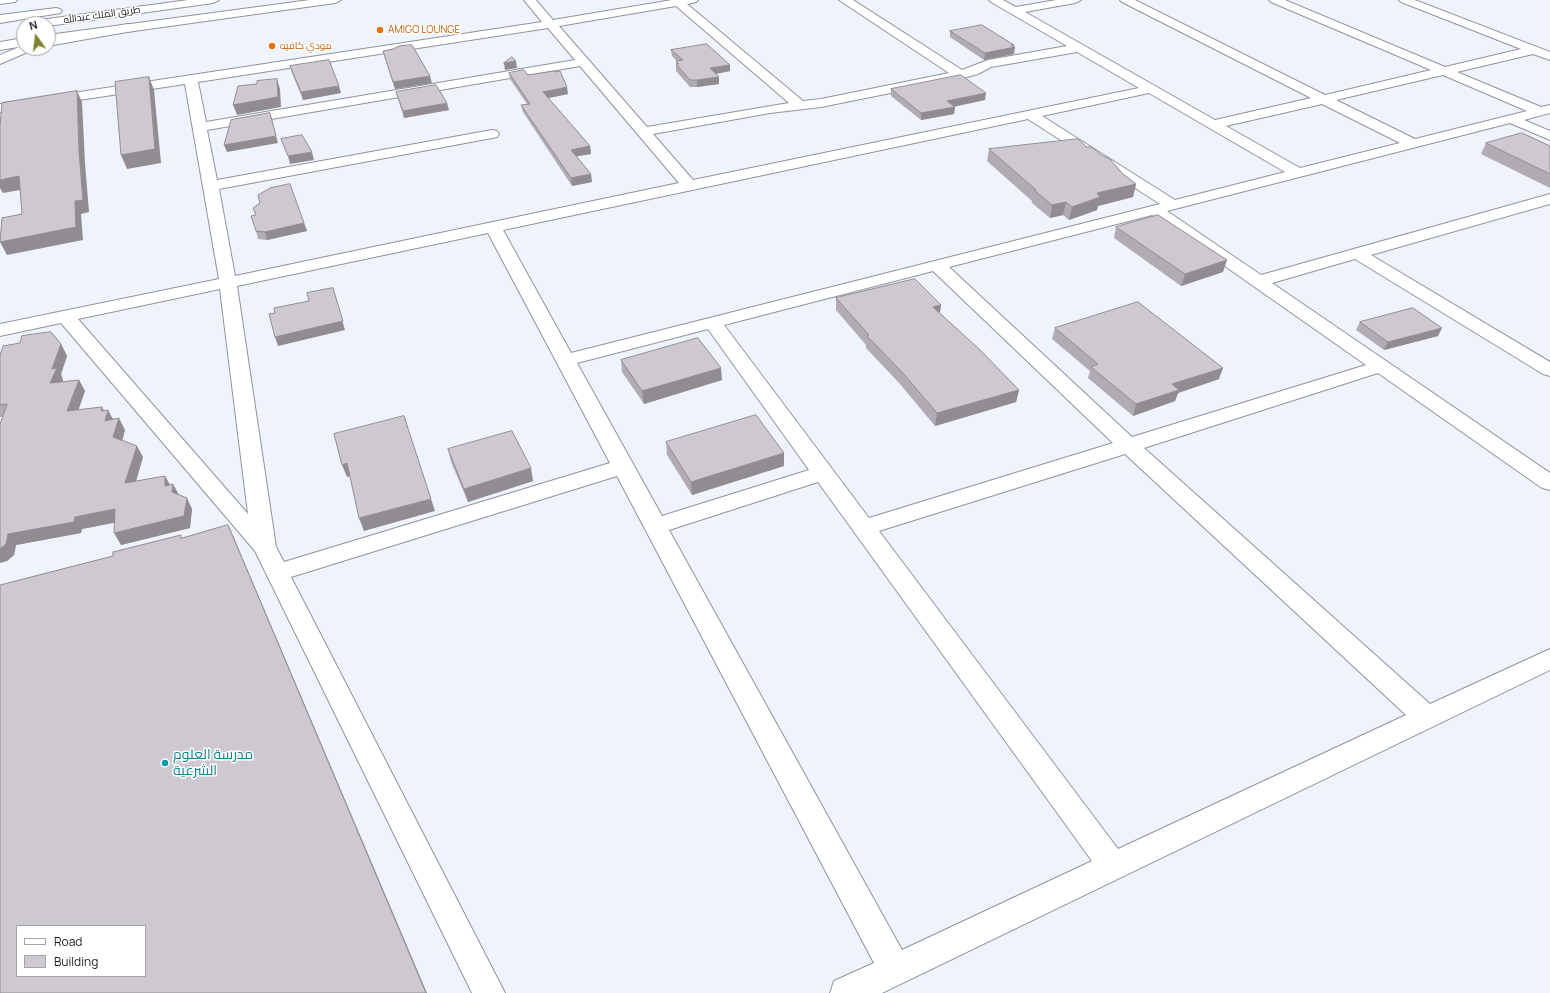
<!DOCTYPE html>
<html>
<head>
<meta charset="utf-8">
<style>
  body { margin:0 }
  #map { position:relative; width:1550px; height:993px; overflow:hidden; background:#eef3fd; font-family:Manrope,sans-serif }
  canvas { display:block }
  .legend { position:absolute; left:16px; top:925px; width:130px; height:52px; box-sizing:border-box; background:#fff; border:1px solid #a3a4a5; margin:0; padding:5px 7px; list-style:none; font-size:12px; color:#191b1e }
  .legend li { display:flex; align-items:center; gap:8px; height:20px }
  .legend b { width:20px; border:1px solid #a3a4a5 }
  .north { position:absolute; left:16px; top:16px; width:40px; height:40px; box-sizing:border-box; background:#fff; border:1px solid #a3a4a5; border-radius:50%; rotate:346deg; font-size:11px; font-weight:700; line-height:16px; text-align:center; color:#191b1e }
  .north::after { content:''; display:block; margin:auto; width:14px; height:18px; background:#81842e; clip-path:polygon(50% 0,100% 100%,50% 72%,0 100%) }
</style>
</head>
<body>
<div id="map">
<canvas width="1550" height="993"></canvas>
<ul class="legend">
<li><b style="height:5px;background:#fff"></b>Road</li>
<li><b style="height:11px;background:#cec8d1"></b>Building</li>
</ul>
<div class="north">N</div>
</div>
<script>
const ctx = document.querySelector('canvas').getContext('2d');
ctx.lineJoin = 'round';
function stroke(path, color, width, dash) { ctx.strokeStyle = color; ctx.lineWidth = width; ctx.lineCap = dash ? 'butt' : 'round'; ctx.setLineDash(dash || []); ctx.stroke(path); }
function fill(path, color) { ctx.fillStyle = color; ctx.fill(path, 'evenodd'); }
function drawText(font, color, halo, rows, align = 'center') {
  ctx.font = font + ' Manrope,Cairo,sans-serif'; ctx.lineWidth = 3; ctx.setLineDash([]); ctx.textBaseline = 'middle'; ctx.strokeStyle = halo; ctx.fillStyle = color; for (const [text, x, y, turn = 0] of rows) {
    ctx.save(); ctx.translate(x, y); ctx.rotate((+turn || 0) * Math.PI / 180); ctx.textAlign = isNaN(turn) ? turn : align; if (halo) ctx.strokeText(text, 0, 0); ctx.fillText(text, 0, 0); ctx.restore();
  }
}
const minor = new Path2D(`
  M310,0H341L335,3L48,43V35Z
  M524,0H536L553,20L672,0H698L696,2L687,4L803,101L821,99L949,73L839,0H853L962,70L988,60L1067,46L991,2L989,0H1003L1016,7L1056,0H1081L1075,3L1025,12L1215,120L1311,98L1122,2L1120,0H1135L1325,95L1431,70L1271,2L1269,0H1285L1445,67L1521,49L1401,2L1399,0H1415L1550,52V60L1533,54L1457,72L1541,107L1550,105V113L1524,120L1550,131V140L1510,123L1167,211L1261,275L1550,194V204L1371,255L1550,362V376L1543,374L1355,259L1272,283L1550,473V490L1542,488L1378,373L1144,448L1430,704L1550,649V670L882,993H830L834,981L874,963L617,476L291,577L505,993H472L255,551L61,323L0,336V324L219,279L185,84L0,112V104L542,22ZM676,6L789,103L647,127L559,26ZM548,28L575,60L206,122L198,82ZM1077,52L1139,88L693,180L653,134L770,113L821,107L960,79L978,74L991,67ZM580,66L679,183L235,276L219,189L492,138L497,137L499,134L497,131L492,130L217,180L207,130ZM1443,75L1527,111L1415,139L1336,100ZM1149,93L1285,172L1175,200L1042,116ZM1322,104L1400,143L1300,168L1226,126ZM1028,119L1160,204L571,353L503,230ZM1152,215L1366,365L1132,437L949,267ZM488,233L610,463L284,562L276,547L237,286ZM933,271L1113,443L869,518L724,325ZM220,289L248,514L78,319ZM708,329L809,470L662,516L577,363ZM1125,454L1406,715L1118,849L879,531ZM818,482L1092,861L902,950L669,530Z
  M24,38V46L0,50V42Z`);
const major = new Path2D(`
  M0,0H17L15,2L0,4Z
  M128,24L132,25L134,28L132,31L48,46V38Z
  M24,45V48H32L30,51L0,64V55Z`);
const highway = new Path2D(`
  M188,0H219L213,3L48,26V24H34L36,22L40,20Z
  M56,8L60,9L62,11L60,13L0,23V15Z`);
const wall = new Path2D(`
  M950,31L1014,45V54L984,60L950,37Z
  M393,49L432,83L395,89L383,51Z
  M671,50L730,65V71L716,74L719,84L697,87H690L676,71V61H677L672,56Z
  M290,66L341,93L303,100L292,73Z
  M509,73L528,75L568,94L548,98L590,146L591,154L577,156L592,182L572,186L523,112L521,105L527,104L510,79Z
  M891,89L985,100L954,107H955L954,114L921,120L891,96Z
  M396,92L449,110L404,118Z
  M1486,143L1550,146V188L1481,154Z
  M1087,147L1136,184L1133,197L1098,206L1097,210L1069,220L1063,215L1050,218L1032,203V201L987,161L989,149Z
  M253,208L304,223L307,231L267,240L258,239L256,231V215Z
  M1116,227L1223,272L1181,286L1114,238Z
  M836,298L941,305L940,313L1019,390L1016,402L935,426L900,384L866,348V345L836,310Z
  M1360,322L1438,336L1384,350L1356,330Z
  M1055,328L1219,379L1178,393L1175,401L1133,416L1088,378L1090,371L1052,339Z
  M61,344L67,356L61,374L63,380L62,382L79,380L85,391L78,410H104L125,430L122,440L143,457L136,481L165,476L170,485L192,509L190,528L121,545L114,523L82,529L81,533L16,545L14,555L7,561L2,417H0V355Z
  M621,360L722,380L644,404L622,372Z
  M666,442L784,453V466L692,495L667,455Z
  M448,449L533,481L468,502L451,462Z`);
const shadedWall = new Path2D(`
  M1011,45H1014V47H1015L1014,54L984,60L985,53Z
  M516,61L517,68L505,70L504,63Z
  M730,65V71L710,75V68Z
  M430,76L432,83L395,89L393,82Z
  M149,77L154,90L161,163L127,169L121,155Z
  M719,77V84L697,87V80Z
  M277,79L280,89L281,107L237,115L233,105Z
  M339,86L341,93L303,100L301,92Z
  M567,87L568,94L544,99L543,92Z
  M77,91L82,102L85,163L89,212L81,214L83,240L7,255L0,242L79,151Z
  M986,93L985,100L946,108L947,101Z
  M447,103L449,110L404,118L403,111Z
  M955,107L954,114L921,120V113Z
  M270,113L278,143L227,152L224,145Z
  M590,146L591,154L572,157L571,150Z
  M312,152L314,160L290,164L288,156Z
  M591,174L592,182L572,186L571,178Z
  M19,176L26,189L3,193L0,188V180Z
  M1136,184L1133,197L1098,206L1097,210L1069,220L1072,207L1097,193Z
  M1066,202L1063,215L1050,218L1052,205Z
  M304,223L307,231L267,240L265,232Z
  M1227,260L1223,272L1181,286L1185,274Z
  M333,288L345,330L278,346L275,337Z
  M941,305L939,317L933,307Z
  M1442,328L1438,336L1384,350L1388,342Z
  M61,344L67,356L61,374L63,380L57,395L50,383L52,369Z
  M721,368L722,380L644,404L642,391Z
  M1223,368L1219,379L1178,393L1175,401L1133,416L1136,404L1172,384Z
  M79,380L85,391L74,423L67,411Z
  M1019,390L1016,402L935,426L937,413Z
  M102,407L107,416L108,410L114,421H105L101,411Z
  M119,418L125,430L120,449L113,437Z
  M137,446L143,457L132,495L125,483Z
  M784,453V466L692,495L691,482Z
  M347,463L351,476L347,477L342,465Z
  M531,468L533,481L468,502L464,489Z
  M165,476L171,487L165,486Z
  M173,484L179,495L172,492Z
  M187,498L192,509L190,528L121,545L114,533Z
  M431,499L435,511L364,531L359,518Z
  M115,509L121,521L82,529L81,533L16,545L14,555L7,561L0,563V549L8,534L75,517Z
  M228,525L234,538L427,993H426Z`);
const building = new Path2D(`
  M982,25L1014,45H1011L1015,47L985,53L950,31Z
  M707,44L730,65L710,68L719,77L697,80H690L676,64H679L676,61L683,60L671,50Z
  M412,45L430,76L393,82L383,51L393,49L399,46Z
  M512,57L516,61L504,63Z
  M329,60L339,86L301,92L290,66Z
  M524,70L528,75L554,71L555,72L560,71L567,87L543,92L590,146L571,150L591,174L571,178L521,105L530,104L509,73Z
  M961,75L986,93L947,101L955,107L921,113L891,89Z
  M149,77L155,149L121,155L115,82Z
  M277,79L278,97L233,105L238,86L257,84V81Z
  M436,85L447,103L403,111L396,92Z
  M77,91L79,151L83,200L75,201L76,227L0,242L2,218L22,214L19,176L0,180V126L2,103Z
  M270,113L276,136L224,145L231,120Z
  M1522,133L1550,146V174L1486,143Z
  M302,135L312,152L288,156L281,139Z
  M1078,139L1087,147H1091L1103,156L1110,159L1122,173L1136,184L1097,193L1100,197L1072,207L1066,202L1052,205L1034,190H1036L989,149Z
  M290,184L304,223L265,232L256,231L251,216L256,215L253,208L260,203L258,195L270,188Z
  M1158,215L1227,260L1185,274L1116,227Z
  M915,279L941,305L933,307L980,350L1019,390L937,413L902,372L867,336L869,335L836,298Z
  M333,288L343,321L275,337L269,314L275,313L274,308L309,301L307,293Z
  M1138,302L1223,368L1172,384L1179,390L1136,404L1091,367L1098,364L1055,328Z
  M1413,308L1442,328L1388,342L1360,322Z
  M51,332L61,344L52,369L57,368L50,383L79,380L67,411L102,407L101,411L108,410L105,421L119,418L113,437L137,446L125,483L165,476V486L173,484L172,492L187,498L184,516L114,533L115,509L75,517L74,522L8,534L6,544L0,549V424L7,404L0,405V355L3,346L20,343L22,336Z
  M698,338L721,368L642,391L621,360Z
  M756,415L784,453L691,482L666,442Z
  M404,416L431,499L359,518L347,463L342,465L334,434Z
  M512,431L531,468L464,489L448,449Z
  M228,525L426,993H0V585L113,556V552L181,535V538ZM17,926H145V976H17Z`);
const markers = [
  [380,30,4,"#e8710a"],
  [272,46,4,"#e8710a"],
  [165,763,4,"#0f9aa8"]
];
const farStreetnames = [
  ["طريق الملك عبدالله",102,15,-8]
];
const farFoodnames = [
  ["AMIGO LOUNGE",388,30],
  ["مودي كافيه",280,46]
];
const nearCulturenames = [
  ["مدرسة العلوم",173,755],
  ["الشرعية",173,771]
];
stroke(minor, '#8f949c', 2);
stroke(major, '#8f949c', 2);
stroke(highway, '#8f949c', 2);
fill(minor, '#fff');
fill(major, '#fff');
fill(highway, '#fff');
fill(wall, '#b1acb4');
fill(shadedWall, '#908c92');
fill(building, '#cec8d1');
stroke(building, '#908c92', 1);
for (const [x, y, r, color] of markers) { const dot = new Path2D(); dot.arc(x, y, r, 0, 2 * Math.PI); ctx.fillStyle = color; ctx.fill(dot); stroke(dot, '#fff', 1.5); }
drawText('10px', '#191b1e', '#fff', farStreetnames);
drawText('10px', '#c56008', '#fff', farFoodnames, 'left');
drawText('14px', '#0d838f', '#fff', nearCulturenames, 'left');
</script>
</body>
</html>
